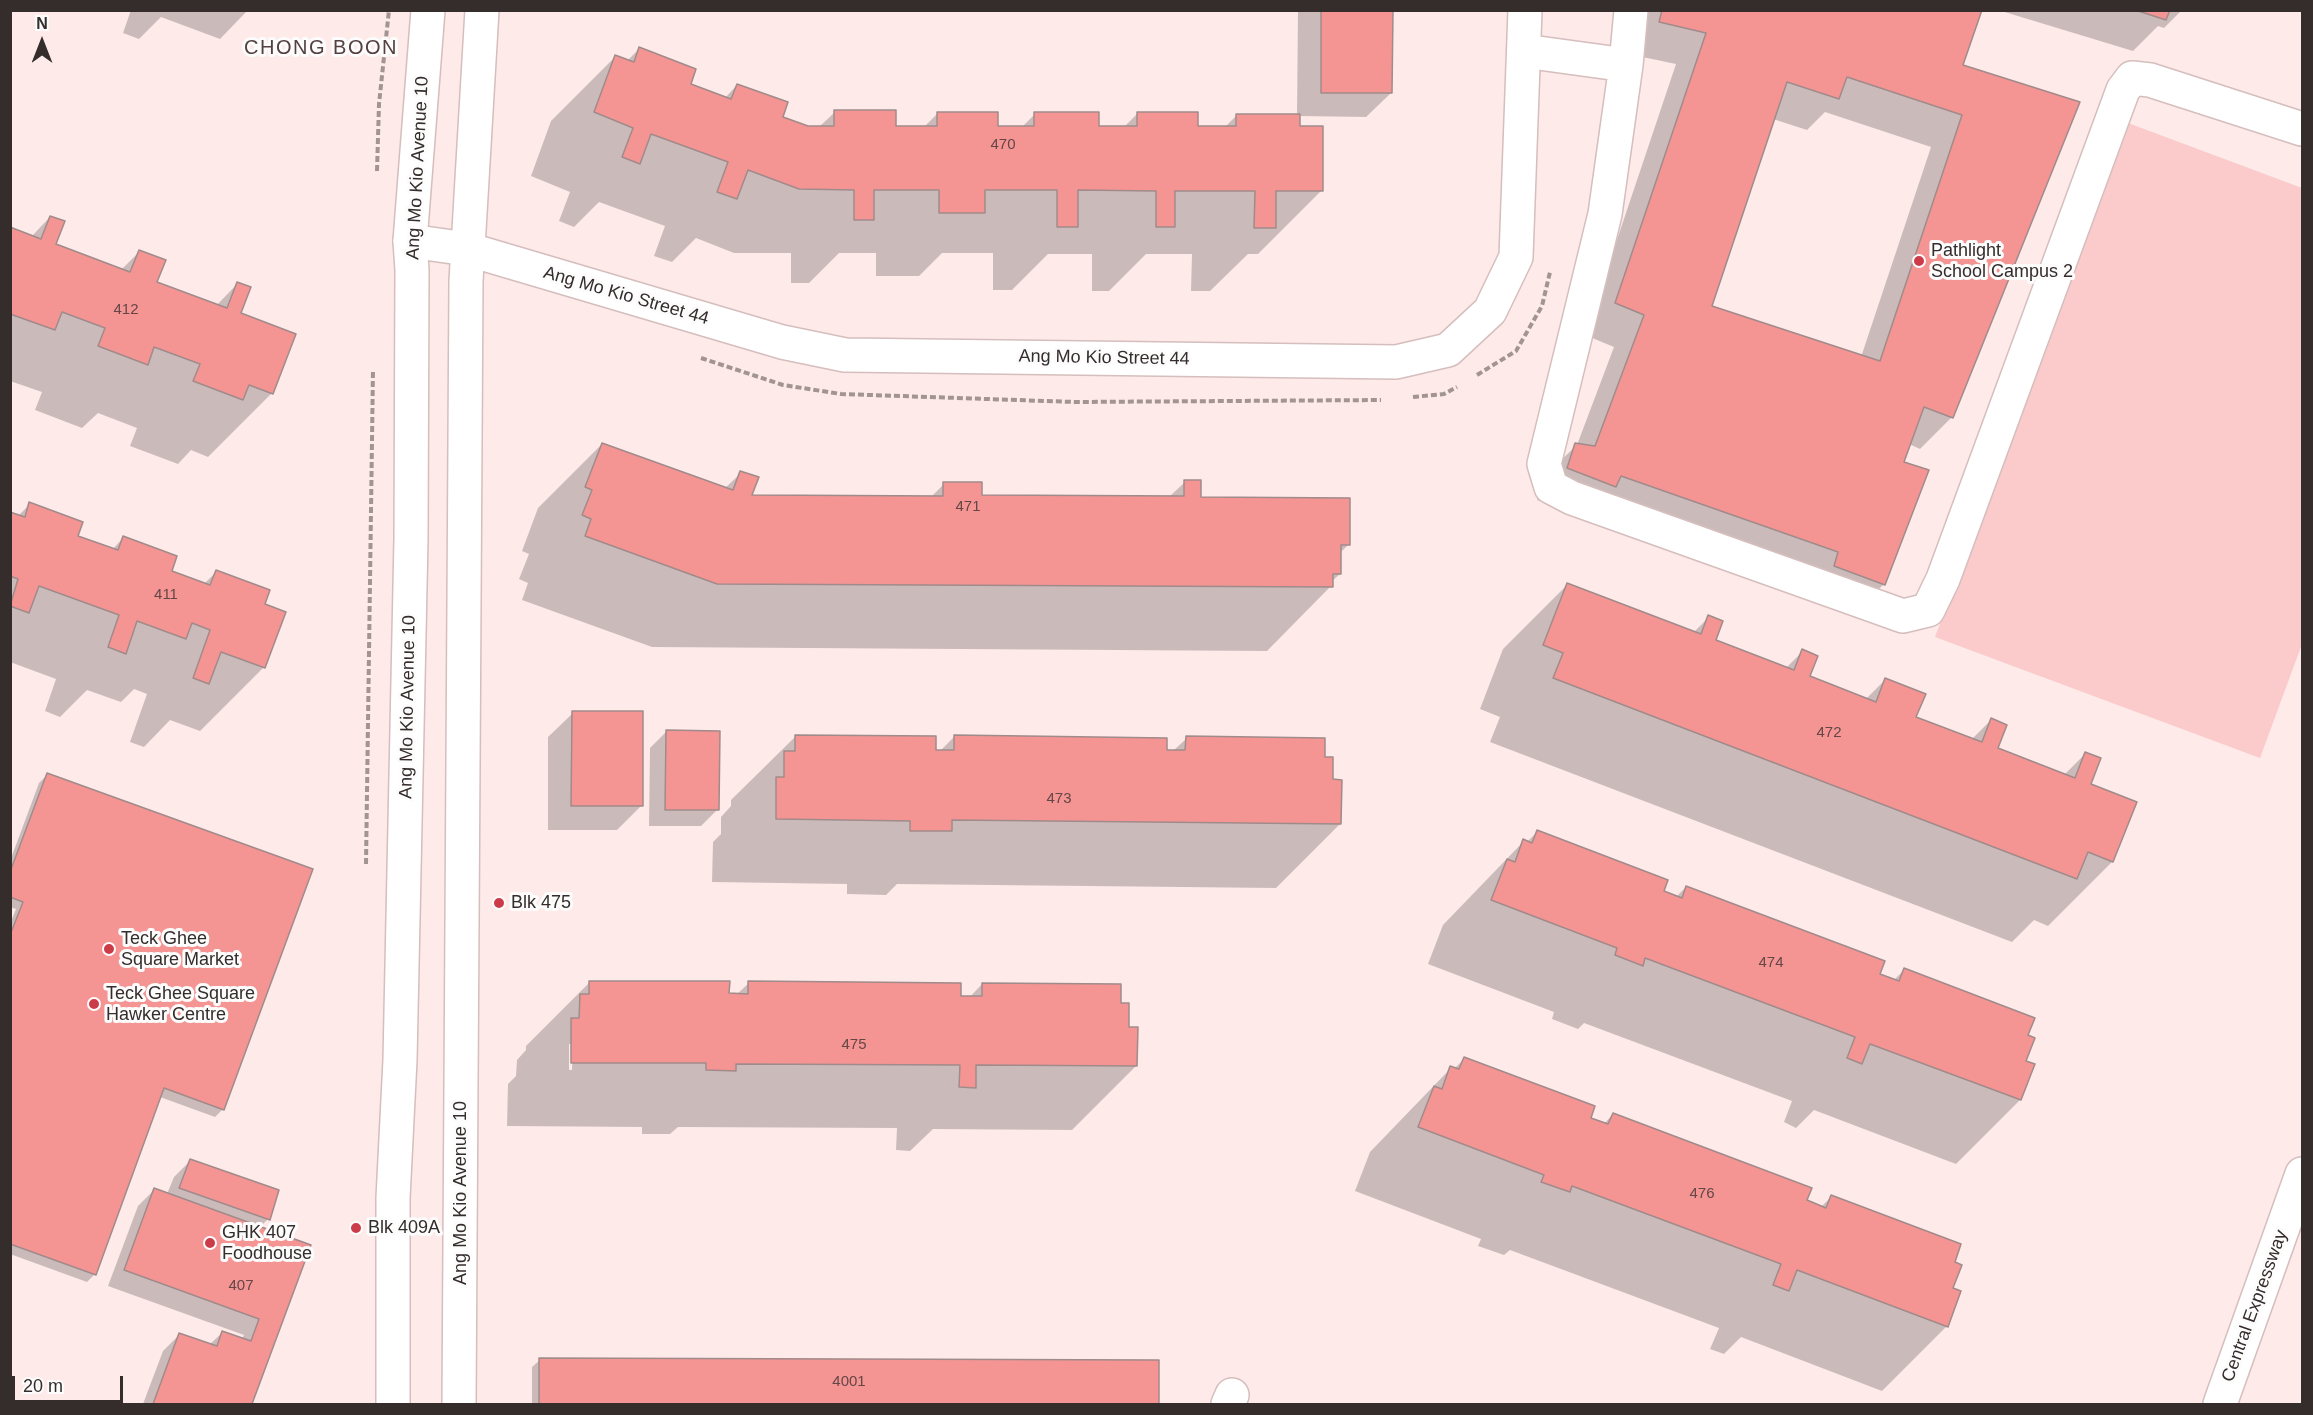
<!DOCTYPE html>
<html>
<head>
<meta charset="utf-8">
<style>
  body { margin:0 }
  #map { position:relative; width:2313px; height:1415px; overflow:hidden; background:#fdeae9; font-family:Helvetica,sans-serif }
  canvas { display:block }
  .frame { position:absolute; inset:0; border:12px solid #352c2c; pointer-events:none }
  .north { position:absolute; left:12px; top:12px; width:60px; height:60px; -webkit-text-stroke:4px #fcfcfc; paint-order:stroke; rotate:0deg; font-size:16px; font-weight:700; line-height:24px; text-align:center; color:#352c2c }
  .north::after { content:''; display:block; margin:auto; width:21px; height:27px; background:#352c2c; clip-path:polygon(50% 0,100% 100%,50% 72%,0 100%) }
  .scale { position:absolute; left:12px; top:1376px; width:111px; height:27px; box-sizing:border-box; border:3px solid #352c2c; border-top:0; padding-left:8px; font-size:18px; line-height:21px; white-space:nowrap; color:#352c2c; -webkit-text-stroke:4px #fcfcfc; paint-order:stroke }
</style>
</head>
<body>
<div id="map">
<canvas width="2313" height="1415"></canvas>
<div class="frame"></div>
<div class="north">N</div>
<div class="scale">20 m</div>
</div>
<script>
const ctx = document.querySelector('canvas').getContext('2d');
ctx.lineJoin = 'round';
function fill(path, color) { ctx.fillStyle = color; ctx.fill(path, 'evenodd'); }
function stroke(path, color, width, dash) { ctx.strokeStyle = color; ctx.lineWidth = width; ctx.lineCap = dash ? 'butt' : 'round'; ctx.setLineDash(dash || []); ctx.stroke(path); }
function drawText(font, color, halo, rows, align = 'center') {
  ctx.font = font + ' Helvetica,sans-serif'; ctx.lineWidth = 6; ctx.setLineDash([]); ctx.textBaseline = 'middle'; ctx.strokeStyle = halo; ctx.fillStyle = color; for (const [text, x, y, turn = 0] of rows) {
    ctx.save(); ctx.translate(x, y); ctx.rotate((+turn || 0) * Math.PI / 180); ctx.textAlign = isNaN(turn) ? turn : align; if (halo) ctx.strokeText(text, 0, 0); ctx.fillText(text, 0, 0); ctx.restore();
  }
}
const green = new Path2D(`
  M2128,123L2302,188V644L2260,758L1935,637Z`);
const shadow = new Path2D(`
  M131,10H248L220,39L161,17L139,39L123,33Z
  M1298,10H1391V93L1366,117L1298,116V128L1322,190L1258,254H1248L1210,291H1191L1192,254H1146L1109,291H1092V254H1048L1012,290H993V253H942L919,276H876V253H839L809,283H791V253H734L696,238L672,262L654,256L665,226L599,202L574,227L559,221L570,192L531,176L551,121L615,57L627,61L639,49L689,84L725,98L737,85L781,118L808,127H819L835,112L894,127H924L938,113L997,127H1022L1035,114L1098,127L1123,128L1137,114L1197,128H1224L1236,116H1297Z
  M1640,10H1981L1961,65L2078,103L1952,417L1920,449L1909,444L1902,463L1884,584L1852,616L1537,500L1543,477L1577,445L1614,347L1585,335L1676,64L1628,54ZM1825,112L1931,147L1861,357L1711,307L1773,119L1807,130Z
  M1998,10H2182L2164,28L2158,26L2133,51Z
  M50,217L54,245L121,270L139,252L155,283L216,306L237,284L239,314L272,393L208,457L191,450L178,464L130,446L137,428L98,413L82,428L35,410L42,392L10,381V229L31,237Z
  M602,444L724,489L741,473L750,497H931L944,484L981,497H1169L1185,482L1199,499L1349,544L1340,553V574L1331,582V586L1267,651L652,647L522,600L528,583L519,579L529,554L522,551L538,508Z
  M30,504L76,537L112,550L123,538L170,571L204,584L216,572L263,604L264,667L200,731L170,720L144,747L130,742L147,694L134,689L121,702L87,690L60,717L45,711L56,679L10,662V513L18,516Z
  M1567,585L1693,633L1709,617L1714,641L1786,668L1803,651L1808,677L1866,699L1885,680L1914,718L1971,740L1991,720L1996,749L2064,775L2085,754L2089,785L2112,862L2048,926L2034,920L2012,942L1490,742L1500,717L1480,709L1503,649Z
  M573,713L641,806L617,830H548V737Z
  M666,732L718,809L701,826H649L650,748Z
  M796,736L934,752H939L954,737L1165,751H1173L1187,738L1323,758L1331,781L1340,824L1276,888L897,884L886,895L847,894V884L712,882L713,842L721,834V817L731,806V800Z
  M47,775L223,1109L215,1117L160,1097L95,1274L87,1282L10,1254V924L16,909L10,907V861L39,783Z
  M1537,832L1662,891L1676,897L1686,887L1878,975L1894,980L1904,970L2026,1036L2024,1062L2033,1065L2020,1100L1956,1164L1814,1110L1796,1128L1784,1122L1792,1101L1584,1023L1578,1029L1552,1019L1554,1012L1428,964L1443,925L1524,841L1527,842Z
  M590,982L727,995H736L749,983L969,998L982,984L1120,1004L1136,1066L1072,1130L933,1129L910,1151L896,1150L897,1128L678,1127L670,1134H642V1127L507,1126L508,1084L516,1076L517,1060L526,1050V1046ZM569,1044H573L572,1070H569Z
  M1464,1059L1589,1118L1604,1124L1613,1114L1821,1207L1831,1197L1953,1263L1951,1289L1959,1292L1946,1327L1882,1391L1741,1337L1724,1354L1710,1349L1719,1328L1510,1250L1504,1255L1478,1246L1481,1239L1355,1191L1370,1152L1451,1068L1454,1069Z
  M190,1161L268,1219L259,1228L309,1246L251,1404H143L163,1351L179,1335L209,1345L223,1332L242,1339L244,1335L108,1286L138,1206L154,1190L167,1194L174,1177Z
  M540,1360L1158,1361V1404H532V1367Z`);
const building = new Path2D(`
  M1321,10H1393L1392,93H1321Z
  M1662,10H1982L1963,65L2080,102L1953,418L1924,407L1904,462L1929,470L1885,585L1834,566L1838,552L1621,476L1616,487L1567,468L1575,443L1595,446L1644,315L1615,303L1706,33L1659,22ZM1847,77L1962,115L1880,361L1712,306L1787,82L1839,99Z
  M2135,10H2170L2166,20Z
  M639,47L696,69L691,84L731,99L737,84L788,102L783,117L808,126H834V110H896V126H937V112H998V126H1034V112H1099V126H1137V112H1198V126H1236V114H1300V126H1323V191H1276V228H1254L1255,191H1175V227H1156V191L1078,190V227H1057V190H985V213H939V190H874V220H854V190L799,189L748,170L737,199L717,192L728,162L651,134L640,164L622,157L633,128L594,112L615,55L634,62Z
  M50,216L65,221L56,244L130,272L139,250L166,260L157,282L227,308L237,282L251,287L241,313L296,334L273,394L249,385L243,400L193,381L200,364L154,347L148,365L98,346L105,328L62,312L55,330L10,314V227L41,239Z
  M602,443L733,490L740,471L759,477L752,495L943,496V482H982V495L1184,496V480H1201V497L1350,498V545H1341V574H1333V587L717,584L585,536L591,519L582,515L592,490L585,487Z
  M29,502L83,522L78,536L118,550L123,536L177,556L172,571L210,585L216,570L270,590L265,604L286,612L265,668L221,652L209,684L193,678L210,630L192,623L186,639L137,621L126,654L108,647L119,615L39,586L29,613L10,606L18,579L10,576V512L25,517Z
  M1567,583L1701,634L1708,615L1723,621L1716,640L1794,670L1802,649L1818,656L1810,676L1876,702L1885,678L1926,694L1916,717L1982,742L1991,718L2007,725L1998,748L2075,778L2085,752L2101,758L2091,784L2137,802L2113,862L2088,852L2077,879L1553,678L1563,653L1543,645Z
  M572,711H643V806H571Z
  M666,730L720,731L719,810H665Z
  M795,735L936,736V750H954V735L1167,738V750H1185L1186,736L1325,738V757H1333V779L1342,780L1341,824L952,820V831H910V821L776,819V777H784V751H795Z
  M47,773L313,869L224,1110L164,1088L96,1275L10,1244V935L23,902L10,897V872Z
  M1537,830L1668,880L1664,891L1682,898L1686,886L1885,961L1880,974L1899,981L1904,968L2035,1018L2028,1035L2035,1038L2026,1061L2035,1064L2021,1100L1870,1044L1862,1064L1847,1058L1855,1037L1645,958L1643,966L1615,955L1617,948L1491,900L1507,859L1515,862L1523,839L1532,843Z
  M589,981H730L729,993L748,994V981L961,983V996H982V983L1121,984V1003H1129V1027H1138L1137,1066L976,1065V1088L959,1087L960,1065L736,1064V1071L706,1070V1063H571V1018H579L580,994H589Z
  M1464,1057L1595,1106L1591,1118L1608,1124L1613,1113L1812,1188L1807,1200L1826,1208L1831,1195L1961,1244L1955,1262L1962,1265L1953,1288L1961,1291L1948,1327L1797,1270L1789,1291L1773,1285L1781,1264L1572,1186L1570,1192L1541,1182L1544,1175L1418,1127L1434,1086L1442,1089L1450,1066L1459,1069Z
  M190,1159L279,1190L270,1220L179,1188Z
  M154,1188L311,1245L252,1404H153L179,1333L217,1346L222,1331L251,1341L259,1319L124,1270Z
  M539,1358L1159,1360V1404H539Z`);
const path = new Path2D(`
  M377,171L379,104L389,10
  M701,358L783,385L841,394L1075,402L1381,400
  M1477,375L1516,351L1542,306L1550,272
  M1413,397L1444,394L1457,387
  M366,864L373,370`);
const minor = new Path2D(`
  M1631,10L1626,65L1605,214L1544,464L1551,487L1572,498L1903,616L1928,610L1943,579L2123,90L2132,78L2150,80L2302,129
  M1524,51L1626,65
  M410,241L467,249L782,342L845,355L1396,362L1448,350L1490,311L1516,257L1525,10
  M1228,1404L1232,1395`);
const major = new Path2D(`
  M393,1404V1198L400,1060L411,539L412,270L410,241L428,10
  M459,1404L466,281L482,10`);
const highway = new Path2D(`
  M2220,1404L2302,1174`);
const markers = [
  [1919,261,6,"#cc3c48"],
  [499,903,6,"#cc3c48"],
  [109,949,6,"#cc3c48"],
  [94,1004,6,"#cc3c48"],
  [356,1228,6,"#cc3c48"],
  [210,1243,6,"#cc3c48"]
];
const numberNames = [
  ["470",1003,145],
  ["412",126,310],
  ["471",968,507],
  ["411",166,595],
  ["472",1829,733],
  ["473",1059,799],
  ["474",1771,963],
  ["475",854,1045],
  ["476",1702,1194],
  ["407",241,1286],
  ["4001",849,1382]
];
const streetNames = [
  ["Ang Mo Kio Avenue 10",418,168,-87],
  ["Ang Mo Kio Street 44",626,296,16],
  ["Ang Mo Kio Street 44",1104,358,1],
  ["Ang Mo Kio Avenue 10",408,707,-89],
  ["Ang Mo Kio Avenue 10",461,1193,-90],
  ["Central Expressway",2255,1306,-70]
];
const poiNames = [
  ["Pathlight",1931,251],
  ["School Campus 2",1931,272],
  ["Blk 475",511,903],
  ["Teck Ghee",121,939],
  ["Square Market",121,960],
  ["Teck Ghee Square",106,994],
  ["Hawker Centre",106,1015],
  ["Blk 409A",368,1228],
  ["GHK 407",222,1233],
  ["Foodhouse",222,1254]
];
const neighbourhoodNames = [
  ["CHONG BOON",321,48]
];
fill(green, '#facbca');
fill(shadow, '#0003');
fill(building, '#f49594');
stroke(building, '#a18a8a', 1.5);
stroke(minor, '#d5bebd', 36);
stroke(major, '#d5bebd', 36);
stroke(highway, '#d5bebd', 36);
stroke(path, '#a29493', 4, [6, 3]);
stroke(minor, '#fff', 33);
stroke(major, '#fff', 33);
stroke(highway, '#fff', 33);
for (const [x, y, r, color] of markers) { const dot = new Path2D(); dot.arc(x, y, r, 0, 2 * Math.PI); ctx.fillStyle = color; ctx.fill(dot); stroke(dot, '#fcfcfc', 2); }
drawText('15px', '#654646', null, numberNames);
drawText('18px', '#352c2c', '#fcfcfc', streetNames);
drawText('18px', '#352c2c', '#fcfcfc', poiNames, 'left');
ctx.letterSpacing = '1.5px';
drawText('20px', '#53403f', '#fcfcfc', neighbourhoodNames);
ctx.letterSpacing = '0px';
</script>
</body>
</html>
